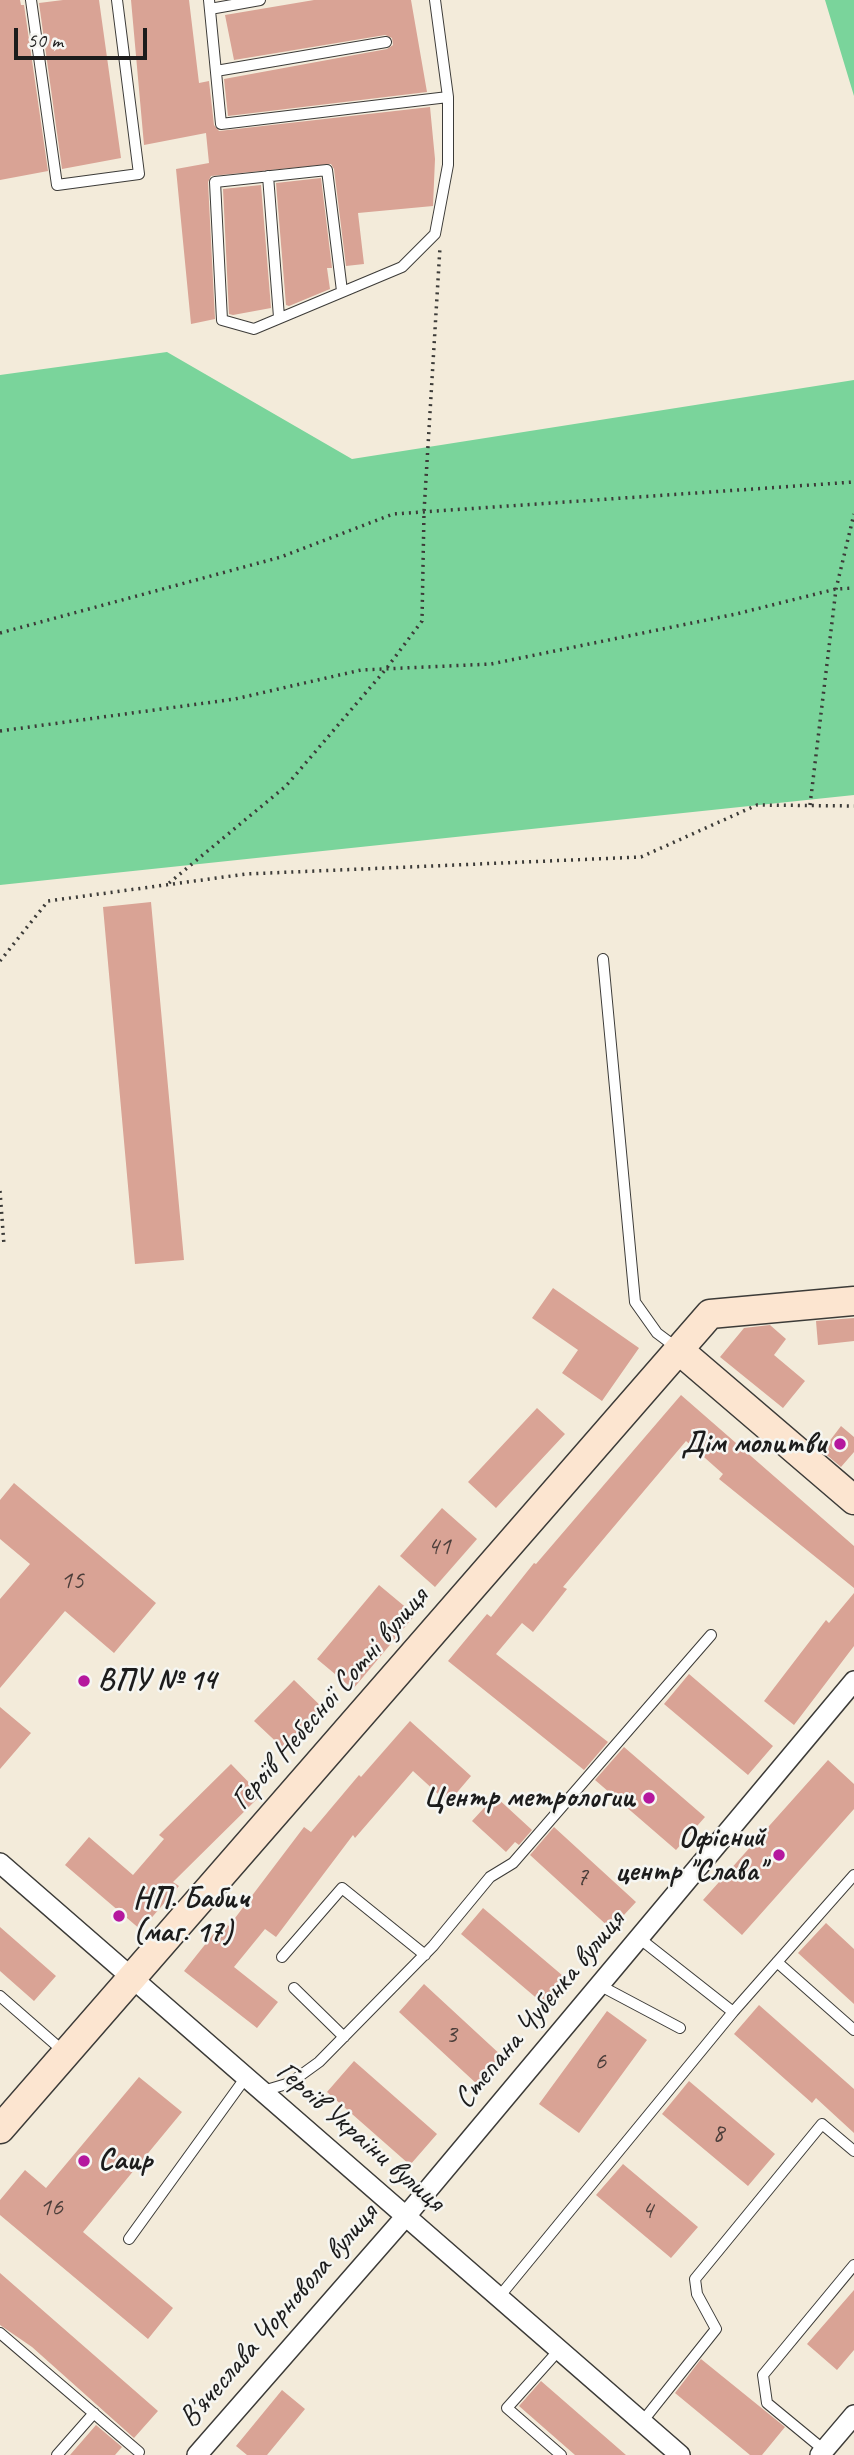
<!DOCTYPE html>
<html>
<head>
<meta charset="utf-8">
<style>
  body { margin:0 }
  #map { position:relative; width:854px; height:2455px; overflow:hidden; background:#f3ebda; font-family:Caveat,sans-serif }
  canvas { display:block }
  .scale { position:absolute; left:14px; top:28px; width:133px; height:32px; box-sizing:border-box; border:4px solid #1c1c1c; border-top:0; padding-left:9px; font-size:21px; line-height:24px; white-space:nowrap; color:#1c1c1c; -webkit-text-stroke:5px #f6f6f2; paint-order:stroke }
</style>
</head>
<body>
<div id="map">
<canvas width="854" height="2455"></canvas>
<div class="scale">50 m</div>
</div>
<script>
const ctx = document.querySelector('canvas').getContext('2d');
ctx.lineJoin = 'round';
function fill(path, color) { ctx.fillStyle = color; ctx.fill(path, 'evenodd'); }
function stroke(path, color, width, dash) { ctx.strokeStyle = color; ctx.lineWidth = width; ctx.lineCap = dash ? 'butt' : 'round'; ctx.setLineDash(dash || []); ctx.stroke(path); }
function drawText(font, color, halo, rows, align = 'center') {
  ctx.font = font + ' Caveat,sans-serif'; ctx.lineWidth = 5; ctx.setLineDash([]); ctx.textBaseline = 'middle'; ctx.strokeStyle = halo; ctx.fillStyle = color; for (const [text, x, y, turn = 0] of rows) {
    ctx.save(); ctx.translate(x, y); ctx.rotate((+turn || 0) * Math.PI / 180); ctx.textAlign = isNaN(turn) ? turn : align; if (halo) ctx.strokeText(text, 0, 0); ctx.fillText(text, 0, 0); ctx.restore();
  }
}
const green = new Path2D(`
  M825,0H854V96Z
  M167,352L352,459L854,380V795L0,885V375Z`);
const building = new Path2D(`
  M0,0H20L21,5H24L48,171L0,180Z
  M63,0H99L121,158L62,169L39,3Z
  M131,0H189L199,83L209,81L214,125L219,131L430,107L435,159L433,206L358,213L364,264L346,266L334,169L331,164L211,176L208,182L215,319L191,324L176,169L209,163L206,133L144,145Z
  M314,0H411L427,92L228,116L224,79L387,49L393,45L392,38L385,35L234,60L225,15Z
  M321,178L332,268H327L330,289L289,306L286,305L276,183Z
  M261,185L271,308L233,315L229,314L223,189Z
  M151,902L184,1260L135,1264L103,907Z
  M553,1288L639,1348L602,1401L562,1373L578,1350L532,1318Z
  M854,1318V1341L818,1345L816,1321Z
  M770,1325L786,1339L774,1355L805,1381L783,1408L720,1357L744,1328Z
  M681,1395L854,1546V1588L719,1479L723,1474L686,1441L563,1587L567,1589L533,1632L522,1623L496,1654L608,1742L584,1770L448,1661L487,1614L491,1617L534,1563L536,1564Z
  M537,1408L565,1434L496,1508L468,1482Z
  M841,1426L854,1437V1452L841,1467L822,1451Z
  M14,1483L156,1603L114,1653L65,1611L0,1688V1599L30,1564L0,1539V1500Z
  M442,1508L477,1539L435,1587L400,1556Z
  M379,1585L415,1615L353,1689L317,1659Z
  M854,1593V1646L794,1725L764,1701L826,1620L829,1623Z
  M689,1674L773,1746L748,1775L664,1704Z
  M294,1680L325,1710L286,1751L254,1721Z
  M0,1707L31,1733L0,1769Z
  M410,1721L471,1776L448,1803L413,1771L355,1838L353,1835L276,1937L265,1929L234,1967L278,2002L257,2028L184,1971L223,1922L229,1926L304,1827L311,1832L359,1775L361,1777Z
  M624,1747L705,1817L676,1850L595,1780Z
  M828,1760L854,1784V1809L742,1935L703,1900Z
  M231,1764L261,1795L173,1882L179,1886L141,1930L65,1865L89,1837L133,1875L164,1839L159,1835Z
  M495,1796L532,1830L519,1845L515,1842L506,1852L472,1821Z
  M554,1827L636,1902L611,1929L530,1855Z
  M483,1908L569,1981L547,2007L461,1934Z
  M826,1923L854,1949V2004L798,1953Z
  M0,1927L56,1976L34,2001L0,1971Z
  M424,1984L503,2057L478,2085L399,2012Z
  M759,2005L854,2089V2133L816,2098L812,2103L734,2034Z
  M607,2011L647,2040L579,2133L539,2104Z
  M354,2061L437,2134L410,2165L327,2092Z
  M139,2077L182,2112L83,2232L173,2308L148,2339L0,2215V2200L25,2170L46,2188Z
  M689,2081L775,2154L748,2186L662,2114Z
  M623,2164L698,2227L671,2258L596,2195Z
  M0,2273L158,2411L134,2438L32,2347L0,2325Z
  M854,2290V2350L837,2370L807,2344Z
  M701,2359L785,2427L762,2455H750L675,2393Z
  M541,2381L626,2455H575L519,2406Z
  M282,2390L305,2409L267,2455H247L236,2446Z
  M96,2425L122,2447L115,2455H70Z`);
const path = new Path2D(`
  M0,633L281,557L393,514L854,482
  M0,731L235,699L361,670L491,664L736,614L836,589L854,588
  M810,805L836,589L854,514
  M169,883L286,786L386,669L422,621L424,512L440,247
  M0,961L48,901L246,874L641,857L757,805L854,806
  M0,1191L4,1245`);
const lane = new Path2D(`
  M31,0L57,185L139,174L117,0
  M209,0L221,124L448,97L435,0
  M210,9L260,0
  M216,71L386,42
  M268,176L279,317
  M342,291L327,170L215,182L222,320L254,329L402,267L435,234L448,165V97
  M603,959L635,1302L657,1333L677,1348
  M639,1938L733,2012L854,1875
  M282,1957L342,1888L425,1955
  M777,1962L854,2030
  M599,1985L680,2028
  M294,1988L344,2037
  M0,1996L63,2051
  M263,2091L290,2083L319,2062L433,1946L490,1877L513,1863L711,1635
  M129,2239L246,2077
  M499,2297L733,2012
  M0,2333L139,2452
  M559,2350L507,2408L561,2455
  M642,2422L716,2329L697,2294L695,2279L822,2124L854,2151
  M824,2450L767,2403L763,2375L854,2265
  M57,2455L94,2413`);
const street = new Path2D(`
  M0,1863L680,2455
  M197,2455L406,2216L854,1681
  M820,2455L854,2415`);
const secondary = new Path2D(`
  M680,1351L854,1500
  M0,2129L710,1314L854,1301`);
const markers = [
  [840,1444,7,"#b5179e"],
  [84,1681,7,"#b5179e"],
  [649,1798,7,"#b5179e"],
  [779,1855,7,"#b5179e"],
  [119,1916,7,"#b5179e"],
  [84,2161,7,"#b5179e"]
];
const numberNames = [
  ["41",439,1547],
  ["15",72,1581],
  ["7",582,1878],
  ["3",451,2035],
  ["6",600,2062],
  ["8",718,2134],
  ["16",51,2208],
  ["4",647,2211]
];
const poiNames = [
  ["Дім молитви",826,1444],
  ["ВПУ № 14",98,1681,"left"],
  ["Центр метрологии",635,1798],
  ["Офісний",765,1838],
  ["центр \"Слава\"",765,1872],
  ["НП. Бабич",133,1899,"left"],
  ["(маг. 17)",133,1933,"left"],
  ["Саир",98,2161,"left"]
];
const streetNames = [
  ["Героїв Небесної Сотні вулиця",330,1699,-49],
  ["Степана Чубенка вулиця",540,2010,-50],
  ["Героїв України вулиця",360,2137,41],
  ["В'ячеслава Чорновола вулиця",279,2316,-49]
];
fill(green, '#7ad49b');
fill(building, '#d9a395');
stroke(lane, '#3c3b38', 12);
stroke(street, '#3c3b38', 22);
stroke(secondary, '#3c3b38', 31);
stroke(path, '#3c3b38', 3.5, [2, 5]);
stroke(lane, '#fff', 10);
stroke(street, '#fff', 19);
stroke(secondary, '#fce5d0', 28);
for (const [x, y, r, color] of markers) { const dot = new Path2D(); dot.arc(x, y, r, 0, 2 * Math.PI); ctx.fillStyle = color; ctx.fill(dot); stroke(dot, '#f6f6f2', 2.5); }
drawText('26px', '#4b3e3a', null, numberNames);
drawText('bold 30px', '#1c1c1c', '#f6f6f2', poiNames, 'right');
drawText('30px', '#1c1c1c', '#f6f6f2', streetNames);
</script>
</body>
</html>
